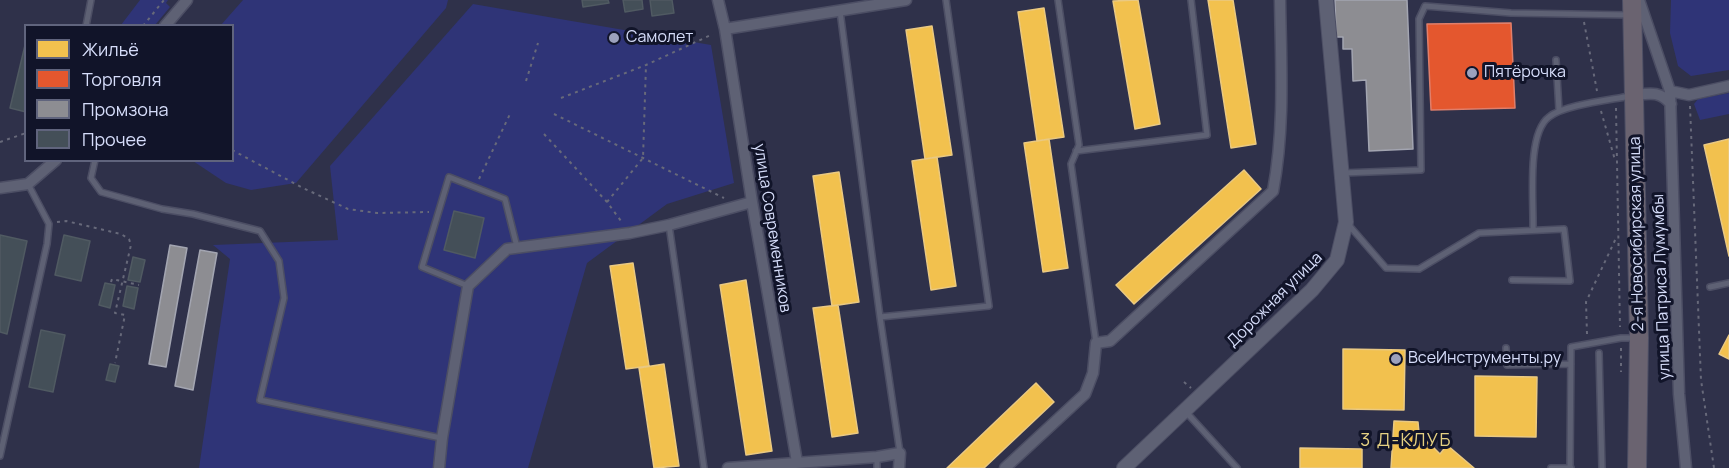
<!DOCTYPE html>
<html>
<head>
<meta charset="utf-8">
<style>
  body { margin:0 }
  #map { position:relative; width:1729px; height:468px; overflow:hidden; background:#2f314a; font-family:Manrope,sans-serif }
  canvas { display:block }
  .legend { position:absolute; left:24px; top:24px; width:210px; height:138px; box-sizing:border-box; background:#111429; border:2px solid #60647d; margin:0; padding:8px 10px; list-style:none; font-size:18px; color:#d6ddfa }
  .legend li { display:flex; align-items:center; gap:12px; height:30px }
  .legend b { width:30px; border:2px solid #60647d }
</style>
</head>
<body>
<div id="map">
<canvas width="1729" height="468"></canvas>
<ul class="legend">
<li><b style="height:16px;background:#f2c14e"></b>Жильё</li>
<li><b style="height:16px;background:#e4572e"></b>Торговля</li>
<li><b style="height:16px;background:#8d8d92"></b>Промзона</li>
<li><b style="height:16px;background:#444f58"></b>Прочее</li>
</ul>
</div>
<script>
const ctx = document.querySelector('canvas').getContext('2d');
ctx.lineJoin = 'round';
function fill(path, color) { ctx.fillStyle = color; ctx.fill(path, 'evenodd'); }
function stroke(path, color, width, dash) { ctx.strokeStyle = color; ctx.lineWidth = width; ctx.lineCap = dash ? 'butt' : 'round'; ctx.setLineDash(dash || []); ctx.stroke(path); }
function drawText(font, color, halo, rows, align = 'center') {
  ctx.font = font + ' Manrope,sans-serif'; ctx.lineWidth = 6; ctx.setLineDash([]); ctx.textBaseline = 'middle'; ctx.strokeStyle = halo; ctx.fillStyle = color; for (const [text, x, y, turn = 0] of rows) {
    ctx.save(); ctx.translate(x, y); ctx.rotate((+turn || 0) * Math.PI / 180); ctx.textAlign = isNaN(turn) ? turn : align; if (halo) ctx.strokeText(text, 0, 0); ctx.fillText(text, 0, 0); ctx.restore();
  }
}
const green = new Path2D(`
  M140,0H168L166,3L170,7L155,25H121Z
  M243,0H448L446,8L296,183L251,190L226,183L193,161L232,160V26L221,25Z
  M1671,0H1729V70L1691,76L1678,66L1670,33Z
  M473,4L711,45L734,183L667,204L587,263L528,468H199L230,259L213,245L338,240L330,166Z
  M1729,93V114L1700,120L1694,104L1698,99Z`);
const homes = new Path2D(`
  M1138,0L1160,124L1135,129L1113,1Z
  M1208,0H1233L1256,144L1231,148Z
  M1044,8L1064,137L1037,141L1018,12Z
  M932,26L952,155L925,159L906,30Z
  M1049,139L1068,268L1043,272L1024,143Z
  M1729,139V256L1704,145Z
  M937,157L956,286L931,290L912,161Z
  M1244,170L1261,189L1134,304L1116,285Z
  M839,172L859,302L832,306L813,176Z
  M633,263L649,366L626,369L610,266Z
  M746,280L772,451L746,455L720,285Z
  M838,305L858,433L832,437L813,308Z
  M1729,335V359L1719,354Z
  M1343,349L1405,350L1404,410L1343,409Z
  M664,364L679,466L654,468L639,368Z
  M1475,376L1537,377L1536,437L1475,436Z
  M1036,383L1054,402L984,468H947Z
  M1394,421L1418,422L1419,433L1440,454L1447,445L1474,468H1391Z
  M1300,448L1362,449V468H1300Z`);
const shops = new Path2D(`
  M1511,23L1515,108L1431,110L1427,24Z`);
const industry = new Path2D(`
  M1335,0H1407L1413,149L1369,151L1366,80L1353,81L1352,49H1343V37H1336Z
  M170,245L187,248L166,367L149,364Z
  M200,250L217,253L193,390L175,386Z`);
const building = new Path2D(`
  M582,0H608L609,3L583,7Z
  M623,0H642L643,9L625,12Z
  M650,0H672L674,13L652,16Z
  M26,41V112L10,108Z
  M454,211L484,218L475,258L444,250Z
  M0,235L27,241L7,334L0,332Z
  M64,235L90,241L81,281L55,275Z
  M133,257L145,260L140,282L128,280Z
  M105,283L115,285L110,308L99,305Z
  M127,286L138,288L134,309L123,306Z
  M41,330L65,335L53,392L29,387Z
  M110,364L119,366L115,382L106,380Z`);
const path = new Path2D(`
  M1584,22L1597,91
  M143,26L164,0
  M526,81L538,43
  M561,98L646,65L713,34
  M1690,106L1701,380L1714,468
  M1616,108L1620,327
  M1601,111L1615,160
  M554,114L724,198
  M544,134L607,202L621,221
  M0,142L26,133
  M232,150L303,188L348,209L377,213L429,212
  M479,179L510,114
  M607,202L643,158L646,65
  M57,222L66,221L121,234L129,239L131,245L115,313L125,315L115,363
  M111,282L112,279L139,285
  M1587,334L1586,302L1617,236
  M1621,348V372
  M1184,382L1191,388`);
const service = new Path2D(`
  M1058,0L1079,145L1071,164L1096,343
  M840,11L880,317L900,453
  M86,26L91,0
  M1556,60L1559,110
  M1076,151L1207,135L1191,0
  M95,160L91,178L101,192L162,209L193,214L260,231L279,261L284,298L260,400L441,438
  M1343,173L1421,170L1419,19L1425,6L1511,13L1630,15
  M1347,223L1386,268L1419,269L1479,233L1564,229L1570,281L1512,280
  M669,225L704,468
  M1533,230C1534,203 1526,134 1549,117C1563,105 1610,100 1630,96
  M468,286L422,267L449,177L505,199L517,247
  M1710,287L1729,283
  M880,317L989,306L946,0
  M1506,348L1507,365L1571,364
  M1599,353L1602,468
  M1186,412L1237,468
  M0,456L47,244L49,224L28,184
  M877,457V468
  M1570,467L1571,347L1621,338H1637
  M1551,468H1571`);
const minor = new Path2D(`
  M718,0L725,29L752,202L797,462
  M1639,0L1670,91L1679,394L1686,468
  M165,26L187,0
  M725,29L906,0
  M1670,91L1689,95L1729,86
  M1635,95C1651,93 1660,91 1671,104
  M0,188L28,184L56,160
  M439,468L442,438L468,286L507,249L630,233L669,225L752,202
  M728,468L877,457L900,453L899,468
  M1005,468L1085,394L1093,373L1096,343L1110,341L1273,191C1285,127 1281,64 1280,0`);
const tertiary = new Path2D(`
  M1124,468L1312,290L1337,260L1346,222L1326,0`);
const primary = new Path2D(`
  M1632,0L1639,338L1637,468`);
const markers = [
  [614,38,6,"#9ca1bc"],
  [1472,73,6,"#9ca1bc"],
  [1396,359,6,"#9ca1bc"]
];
const poiNames = [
  ["Самолет",626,38],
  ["Пятёрочка",1484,73],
  ["ВсеИнструменты.ру",1408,359]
];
const streetNames = [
  ["улица Современников",772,228,81],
  ["2-я Новосибирская улица",1637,234,-91],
  ["улица Патриса Лумумбы",1662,287,-92],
  ["Дорожная улица",1275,300,-45]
];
const neighbourhoodNames = [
  ["3 Д-КЛУБ",1406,441]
];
fill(green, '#2f3477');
fill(homes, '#f2c14e');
stroke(homes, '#eac982', 1.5);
fill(shops, '#e4572e');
stroke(shops, '#e07f6b', 1.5);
fill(industry, '#8d8d92');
stroke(industry, '#a3a5b1', 1.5);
fill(building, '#444f58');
stroke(building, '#505a62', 1.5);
stroke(service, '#4c4e64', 8);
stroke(minor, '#4c4e64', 13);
stroke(tertiary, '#4c4e64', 16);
stroke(primary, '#4c4e64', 20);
stroke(path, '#67697a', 2, [3, 4.5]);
stroke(service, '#5e6174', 5);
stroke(minor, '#5e6174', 10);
stroke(tertiary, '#5e6174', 14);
stroke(primary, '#6a6370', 18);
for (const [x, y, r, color] of markers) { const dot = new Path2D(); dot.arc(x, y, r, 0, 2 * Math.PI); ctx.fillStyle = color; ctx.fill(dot); stroke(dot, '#111429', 2); }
drawText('16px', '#d6ddfa', '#111429', poiNames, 'left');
drawText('16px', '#d6ddfa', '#111429', streetNames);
ctx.letterSpacing = '1.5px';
drawText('18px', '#e4d082', '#111429', neighbourhoodNames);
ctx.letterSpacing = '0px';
</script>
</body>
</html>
